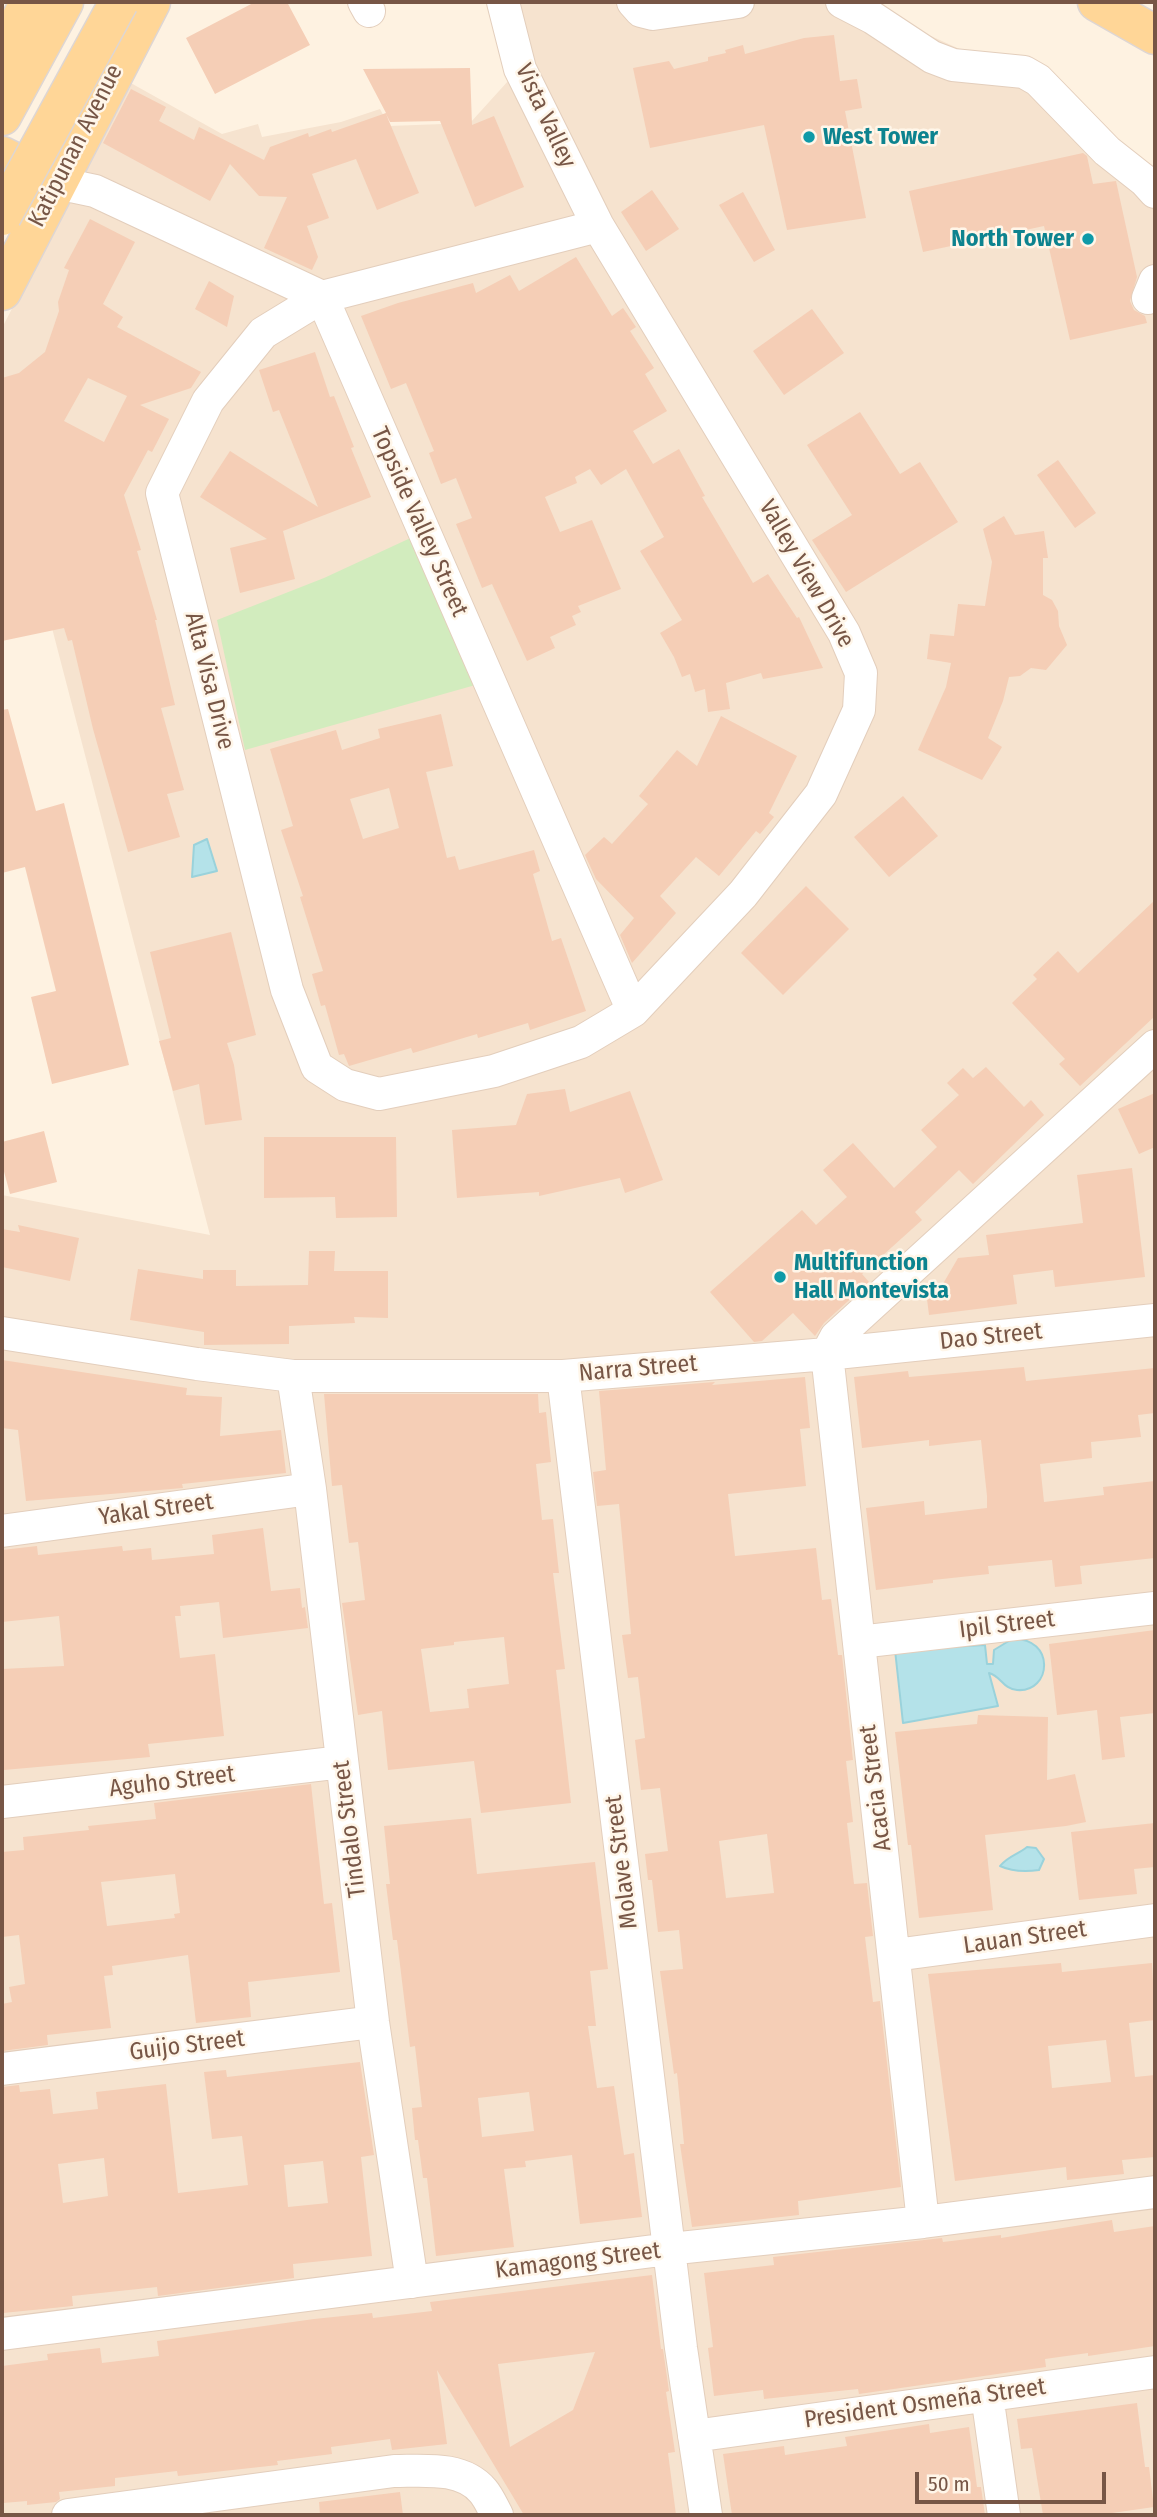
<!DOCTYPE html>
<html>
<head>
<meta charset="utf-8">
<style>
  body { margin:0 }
  #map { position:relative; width:1157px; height:2517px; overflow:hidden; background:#fef2e1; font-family:"Fira Sans Condensed",sans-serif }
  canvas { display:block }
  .frame { position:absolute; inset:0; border:4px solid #775646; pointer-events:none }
  .scale { position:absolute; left:915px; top:2472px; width:191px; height:32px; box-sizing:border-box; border:4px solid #775646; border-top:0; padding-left:9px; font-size:21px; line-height:24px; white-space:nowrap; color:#775646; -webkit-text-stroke:5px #fff6e9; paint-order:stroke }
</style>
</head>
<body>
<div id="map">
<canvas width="1157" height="2517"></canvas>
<div class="frame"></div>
<div class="scale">50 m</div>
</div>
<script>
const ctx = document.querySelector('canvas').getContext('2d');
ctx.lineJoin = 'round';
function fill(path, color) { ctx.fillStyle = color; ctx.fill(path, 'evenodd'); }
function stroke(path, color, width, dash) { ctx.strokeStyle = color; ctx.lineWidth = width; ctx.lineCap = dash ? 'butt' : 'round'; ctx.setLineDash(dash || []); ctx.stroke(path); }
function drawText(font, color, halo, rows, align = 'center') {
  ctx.font = font + ' "Fira Sans Condensed",sans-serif'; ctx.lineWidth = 5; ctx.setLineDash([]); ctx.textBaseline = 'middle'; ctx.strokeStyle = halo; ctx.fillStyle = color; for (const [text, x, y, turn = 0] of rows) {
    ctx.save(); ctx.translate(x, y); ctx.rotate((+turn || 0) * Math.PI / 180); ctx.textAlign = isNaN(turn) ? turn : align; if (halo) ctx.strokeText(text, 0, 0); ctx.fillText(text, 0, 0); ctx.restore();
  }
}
const residential = new Path2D(`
  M492,2H856L1030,81L1155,173V2515H2V1195L210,1235L2,436V328L129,82L222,134L258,124L262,137L341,122L380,109L389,126L470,123L509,80Z`);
const green = new Path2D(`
  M417,535L479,684L245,750L217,620L324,578Z`);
const water = new Path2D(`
  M207,839L217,871L192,877L194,845Z
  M1012,1639C1056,1637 1052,1693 1017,1690C1003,1689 1001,1676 989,1673L998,1706L903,1723L895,1650L985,1645L987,1664H993L994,1650Z
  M1027,1847L1036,1848L1044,1859L1039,1870C1025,1872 1013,1872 1000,1866C1008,1856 1017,1855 1027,1847Z`);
const building = new Path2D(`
  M255,2H287L310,45L215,94L186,38Z
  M834,35L840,81L857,79L862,108L845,111L866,218L787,230L764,125L650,148L633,68L669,61L674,69L708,61V57L726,53L725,50L743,45L745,54L804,38Z
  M470,68L472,125L494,116L524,187L475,207L440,121L390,122L386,114L419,193L377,210L356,159L312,174L329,218L307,226L318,257L312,270L264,248L287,197L259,196L230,164L210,201L103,143L131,89L166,107L159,121L194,140L199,127L264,160L270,147L308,133L309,137L331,129L332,132L386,113L363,69Z
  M1083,153L1087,156L1093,184L1116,181L1137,277L1130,301L1134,310L1145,316L1147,323L1070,340L1044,226L923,252L909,191Z
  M652,190L679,229L646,251L621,212Z
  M743,192L775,250L754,262L719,205Z
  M90,219L135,242L103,304L123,317L117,327L201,372L191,388L140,405L169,419L152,452L148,450L124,495L141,550L137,551L157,620H155L175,705L161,708L184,790L167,794L180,837L128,852L93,729L72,640L68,641L64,628L2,641V378L19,373L45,352L59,311L58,302L69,270L64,268ZM88,378L127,396L104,442L64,421Z
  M576,257L612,316L623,308L636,327L630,331L654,368L645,374L667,411L633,431L653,464L679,449L705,496L702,497L753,583L768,574L797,618L799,617L823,668L763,679L761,673L726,683L730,709L708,712L705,689L695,692L690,674L682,677L674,657L660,633L682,620L640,551L664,537L626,469L601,485L590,469L575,477L577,483L545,497L560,532L592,520L621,589L578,606L581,612L572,616L576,625L550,637L555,648L527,661L492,584L482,588L456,524L472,518L456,478L441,484L429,453L434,451L406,383L391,389L361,316L398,303L473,283L476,293L510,275L519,291Z
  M209,281L234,296L227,327L195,309Z
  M812,309L844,353L784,395L753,351Z
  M315,352L330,397L334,396L354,447L351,448L371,497L283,531L295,579L240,593L230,548L267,539L200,497L230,451L318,507L279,410L273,412L259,370Z
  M860,412L900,474L920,462L958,522L846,592L812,540L852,515L807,445Z
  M1058,460L1096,513L1075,528L1037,475Z
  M1004,516L1015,535L1044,531L1048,558H1043V595L1052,600L1058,611L1059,626L1067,645L1046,670L1031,668L1020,676L1009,677L1003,701L988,738L1002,747L982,780L918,750L946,687L951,663L927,659L930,634L954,636L958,604L985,606L992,562L983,529Z
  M8,709L36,811L64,803L129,1065L52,1084L31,997L56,991L25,867L2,873V710Z
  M441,714L453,766L426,772L447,858L455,856L459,870L534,850L540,871L533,874L552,941L561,938L586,1011L530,1030L528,1023L478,1038L477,1034L413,1053L411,1048L349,1066L344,1054L339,1055L325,1005L321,1006L312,974L323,971L300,897L303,896L281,830L293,826L270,749L336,730L342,750L380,738L378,729ZM389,788L399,828L363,839L350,799Z
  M721,716L797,756L769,813L774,817L760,834L756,831L719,876L696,857L660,896L676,913L632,963L620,935L634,918L596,879L585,855L604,837L612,844L648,804L639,796L677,750L697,766Z
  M903,796L938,836L889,877L854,837Z
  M806,886L849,929L783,995L741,953Z
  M1155,900V1016L1080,1086L1059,1064L1065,1059L1012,1003L1037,979L1033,975L1058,951L1078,973Z
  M231,932L256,1035L227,1043L234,1065L242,1120L205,1125L199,1084L173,1091L159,1041L171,1038L150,952Z
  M986,1067L1024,1107L1031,1100L1044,1115L973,1184L959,1170L915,1212L922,1220L862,1274L869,1282L824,1323L815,1336L793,1313L762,1341L754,1342L710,1292L802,1210L816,1225L847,1197L823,1170L853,1143L894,1188L937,1147L921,1130L959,1095L947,1083L963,1068L973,1078Z
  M565,1089L570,1112L630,1091L663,1180L625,1193L620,1178L539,1196V1192L457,1198L452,1130L516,1125L527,1094Z
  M1155,1093V1147L1139,1154L1118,1109Z
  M44,1131L57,1182L10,1194L2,1164V1142Z
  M264,1137H396L397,1217L336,1218L335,1197L264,1198Z
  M1132,1168L1145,1277L1055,1287L1053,1270L1013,1275L1017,1304L929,1315L926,1291L940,1289L958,1258L989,1255L986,1235L1083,1223L1077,1175Z
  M18,1225L79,1238L70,1281L2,1267V1229L20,1232Z
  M309,1251H335L334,1271H388V1318L354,1317L355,1323L289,1326V1344L204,1345V1332L130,1320L138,1269L203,1279V1270H236V1286L308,1285Z
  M2,1360L187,1388L186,1395L222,1397L220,1436L281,1430L286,1473L182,1484L183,1488L26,1501L18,1430L2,1428Z
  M1024,1367L1026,1381L1155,1368V1413L1138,1415L1141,1437L1091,1442L1092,1458L1040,1464L1044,1502L1104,1495L1103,1487L1155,1481V1558L1080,1566L1082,1584L1055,1587L1052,1560L988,1566L989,1574L933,1580V1583L876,1590L866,1508L924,1501L925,1515L987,1508V1496L981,1440L929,1446V1440L862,1448L854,1377L908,1371L909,1377Z
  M805,1377L810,1428L800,1429L806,1486L728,1494L735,1556L816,1548L822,1600L831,1599L838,1655H842L853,1760L846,1761L853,1822L847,1823L854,1884L867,1883L873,1936L865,1937L873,2002L880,2001L901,2187L798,2201L799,2215L692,2227L680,2144H684L677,2073L674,2074L660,1971L683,1969L679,1930L658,1932L652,1880H648L645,1854L668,1851L660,1788L641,1790L635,1740L645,1738L638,1677L628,1678L622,1635L631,1634L619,1504L597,1506L593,1472L606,1470L599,1391L715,1382L712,1385ZM767,1834L774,1893L726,1898L719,1841Z
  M324,1394H538L539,1413L546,1412L551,1462L536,1464L542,1520L553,1519L559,1573H553L565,1669L556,1670L571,1803L481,1813L474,1761L388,1770L382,1711L358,1715L342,1603L365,1600L358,1542L349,1543L342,1485L332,1486ZM504,1637L509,1684L467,1689L469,1708L430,1712L421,1649L454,1645V1642Z
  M263,1528L271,1591L300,1588L302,1608L305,1607L308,1628L223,1638L219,1602L180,1606L181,1616H175L180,1658L215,1654L224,1736L148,1744L150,1757L4,1770L2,1669L64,1666L59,1616L2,1622V1550L37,1546L38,1555L122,1546L123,1551L151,1548L152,1560L214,1554L212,1535Z
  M1155,1630V1713L1120,1717L1125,1757L1102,1760L1097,1710L1057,1715L1049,1644Z
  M978,1715L1048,1717L1047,1780L1075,1774L1086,1822L1066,1826L985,1835L993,1910L919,1918L911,1845H908L895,1732L977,1724Z
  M311,1784L324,1904L332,1903L340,1972L248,1982L251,2017L196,2023L188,1955L112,1966L113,1975L104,1976L111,2028L47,2035L48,2045L2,2051V2004L12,2002L9,1987L25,1984L19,1935L2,1937V1852L24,1850L23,1837L89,1830L88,1826L156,1819L154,1803ZM175,1874L180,1913L174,1914L175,1918L107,1926L101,1882Z
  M471,1818L477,1874L595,1862L608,1969L590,1971L596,2026H588L597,2088L614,2086L624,2155L634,2153L642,2217L580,2224L572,2155L525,2161L526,2167L504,2169L514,2247L436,2256L427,2178H423L418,2140H415L412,2108L422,2107L415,2046L410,2047L397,1940H393L386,1884H390L384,1826ZM529,2092L534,2131L482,2137L478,2098Z
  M1155,1823V1867L1134,1869L1137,1894L1079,1900L1071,1832Z
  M1061,1963L1062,1972L1152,1963L1155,2020L1129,2023L1135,2077L1155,2075V2157L1122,2160L1124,2174L1067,2180L1066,2167L955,2181L928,1974ZM1106,2040L1111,2082L1052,2088L1048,2046Z
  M360,2062L374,2155L361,2157L372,2256L293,2264L294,2278L158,2296L157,2287L72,2296L73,2306L3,2313L2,2087L19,2085L20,2092L50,2089L53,2114L98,2109L96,2092L166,2084L178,2193L248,2185L242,2136L212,2139L204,2072L226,2070L227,2077ZM104,2158L108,2196L63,2203L58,2164ZM323,2161L328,2203L288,2207L284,2165Z
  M1112,2220L1114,2232L1155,2226V2346L1088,2356V2353L1045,2359L1046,2367L859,2394L858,2389L764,2399L763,2390L714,2396L708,2348L713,2347L704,2273L774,2265L773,2257L942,2238L943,2242L1001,2235V2238Z
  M652,2275L661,2349H663L669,2391L666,2392L675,2452L668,2453L676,2515H524L437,2370L447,2444L392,2450L390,2439L331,2447L332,2454L277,2461L278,2465L178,2476L177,2471L115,2478V2486L59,2492L60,2499L56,2502L27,2505V2501L3,2503L2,2366L48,2360L47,2354L100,2348L102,2363L159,2356L157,2341L314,2319L372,2313L373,2318L432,2311L430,2302ZM595,2352L573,2410L510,2447L498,2364Z
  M1137,2403L1145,2467H1149L1154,2507L1098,2515H1043L1032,2448L1021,2449L1017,2419Z
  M929,2424L930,2433L969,2427L977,2487H981L985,2515H732L723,2454L784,2446L785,2455L847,2446L845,2437Z
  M400,2492L403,2515H320L319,2502Z`);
const minor = new Path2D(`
  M364,2L369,11
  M503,2L520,69L598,226L844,633L861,673L859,710L821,794L743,894L633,1011L581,1042L494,1071L379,1094L345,1085L317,1067L287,990L162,493L208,401L263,333L322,297L598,226
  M633,2L641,11L653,14L738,2
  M842,2L873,18L932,57L953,65L1024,72L1038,80L1107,151L1145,181L1155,192
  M57,183L95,191L322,297L633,1011
  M1148,298L1155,281
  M2,1333L197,1364L293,1376H563L827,1354L1155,1320
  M827,1354L923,2222
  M827,1354L836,1337L1155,1046
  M293,1376L310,1489L373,2022L412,2282
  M563,1376L681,2348L706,2515
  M2,1531L310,1489
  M859,1642L1155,1608
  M2,1802L342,1762
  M895,1955L1155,1920
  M2,2069L373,2022
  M2,2334L669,2249L923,2222L1155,2192
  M987,2395L1004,2515
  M694,2436L1155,2372
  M68,2515L394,2471C424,2471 462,2466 483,2491C489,2498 493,2508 497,2515`);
const major = new Path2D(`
  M1097,2L1155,35
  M2,54L30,2
  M2,116L64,2
  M2,156L57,183
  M2,291L151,2`);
const majorBridge = new Path2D(`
  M2,216L119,2`);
const markers = [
  [809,137,7,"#0f9aa8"],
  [1088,239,7,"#0f9aa8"],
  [780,1277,7,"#0f9aa8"]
];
const streetNames = [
  ["Vista Valley",545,116,65],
  ["Katipunan Avenue",76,146,-63],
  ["Topside Valley Street",419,522,66],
  ["Valley View Drive",806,574,60],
  ["Alta Visa Drive",209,681,76],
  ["Dao Street",991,1337,-6],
  ["Narra Street",638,1369,-5],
  ["Yakal Street",156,1510,-8],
  ["Ipil Street",1007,1625,-7],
  ["Aguho Street",172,1782,-7],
  ["Acacia Street",876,1788,-97],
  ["Tindalo Street",350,1829,-97],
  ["Molave Street",622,1862,-97],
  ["Lauan Street",1025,1938,-8],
  ["Guijo Street",187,2046,-7],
  ["Kamagong Street",578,2261,-7],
  ["President Osmeña Street",925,2404,-8]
];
const cultureNames = [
  ["West Tower",823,137],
  ["North Tower",1074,239,"right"],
  ["Multifunction",794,1263],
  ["Hall Montevista",794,1291]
];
fill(residential, '#f6e3cf');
fill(green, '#d2ecbe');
fill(water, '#b4e2e9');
stroke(water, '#9ad2db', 2);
fill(building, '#f5ceb6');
stroke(minor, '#e3cebc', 34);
stroke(major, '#ded6d3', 41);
stroke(minor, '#fff', 32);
stroke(major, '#ffd697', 38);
stroke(majorBridge, '#ded6d3', 41, []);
stroke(majorBridge, '#ffd697', 38);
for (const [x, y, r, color] of markers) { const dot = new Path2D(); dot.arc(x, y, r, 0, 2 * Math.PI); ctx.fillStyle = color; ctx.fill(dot); stroke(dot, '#fff6e9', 2.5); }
drawText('24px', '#775646', '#fff6e9', streetNames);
drawText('bold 24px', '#0d838f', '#fff6e9', cultureNames, 'left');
</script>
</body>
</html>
